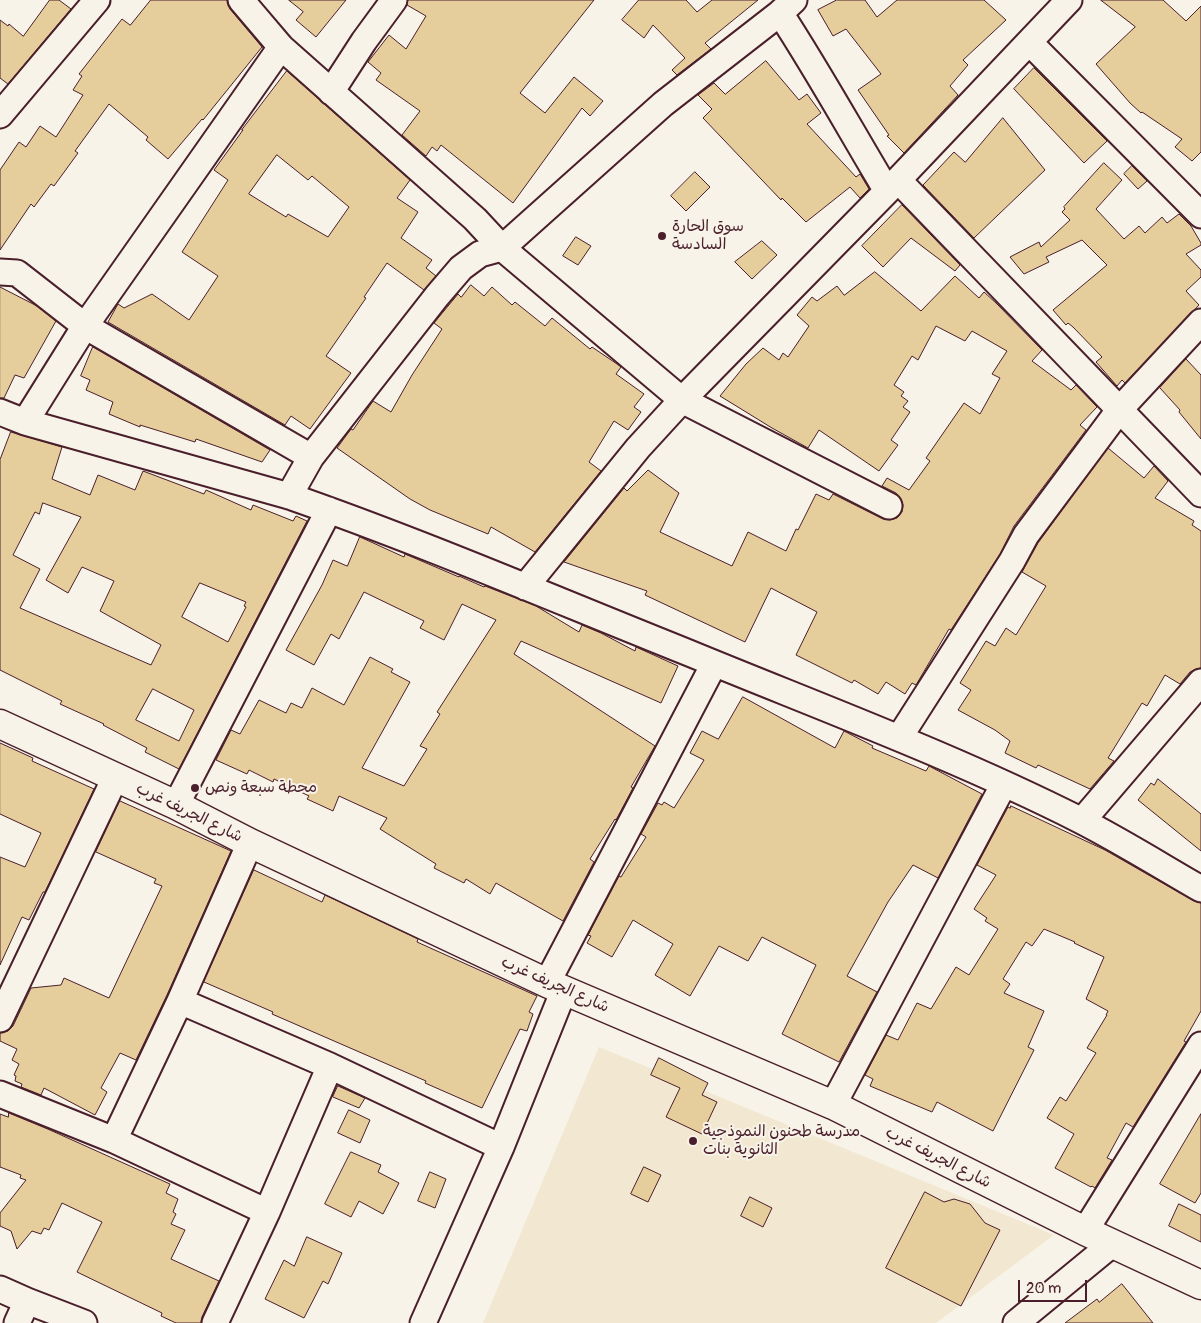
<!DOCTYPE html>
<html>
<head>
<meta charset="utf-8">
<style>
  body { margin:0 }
  #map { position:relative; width:1201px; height:1323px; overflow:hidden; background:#f7f3e8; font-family:Pangolin,sans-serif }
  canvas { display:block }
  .scale { position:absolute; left:1018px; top:1280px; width:69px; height:22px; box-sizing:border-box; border:2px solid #4a1f2b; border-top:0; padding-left:6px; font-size:15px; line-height:18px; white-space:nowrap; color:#4a1f2b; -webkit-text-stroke:4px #f7f3e8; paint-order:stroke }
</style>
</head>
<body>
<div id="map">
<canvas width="1201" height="1323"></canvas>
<div class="scale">20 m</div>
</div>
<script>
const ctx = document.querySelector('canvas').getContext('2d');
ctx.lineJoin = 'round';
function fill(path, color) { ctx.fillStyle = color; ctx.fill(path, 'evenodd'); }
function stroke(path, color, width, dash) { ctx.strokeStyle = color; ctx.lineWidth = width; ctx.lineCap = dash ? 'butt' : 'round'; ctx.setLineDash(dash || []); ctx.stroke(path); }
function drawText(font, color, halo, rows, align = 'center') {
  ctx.font = font + ' Pangolin,"Playpen Sans Arabic",sans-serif'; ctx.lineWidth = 4; ctx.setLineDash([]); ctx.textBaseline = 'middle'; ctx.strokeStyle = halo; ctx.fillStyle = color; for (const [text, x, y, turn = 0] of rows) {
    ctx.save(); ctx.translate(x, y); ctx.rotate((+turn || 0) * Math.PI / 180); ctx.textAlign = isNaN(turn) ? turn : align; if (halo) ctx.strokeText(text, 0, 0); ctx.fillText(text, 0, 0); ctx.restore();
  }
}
const built = new Path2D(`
  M599,1047L1054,1235L936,1323H483Z`);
const building = new Path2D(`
  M50,0H59L71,9L8,84L0,78V20L8,26L9,24L23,36Z
  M151,0H227L230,9L262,47L203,120L202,119L168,159L146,140L148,137L109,104L75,151L78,153L54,186L51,184L34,207L31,204L0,250V170L19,142L26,147L40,126L56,137L83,95L73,90L82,76L79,74L122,19L130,25Z
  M289,0H346L316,37L296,20L303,12Z
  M408,0H594L520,93L545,113L574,77L603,101L590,116L582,108L513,203L441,145L437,151L432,147L426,156L402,135L420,111L376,80L381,73L368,62L389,35L406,49L426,16L407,5Z
  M639,0H686L697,12L712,0H758L705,43L711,49L677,75L672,70L685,58L653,25L644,38L622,20Z
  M837,0H865L877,17L897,0H984L1006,20L963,60L968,65L950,86L958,95L904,153L887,136L889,135L858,90L881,74L846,29L833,36L818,10Z
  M1101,0H1163L1186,21L1201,6V152L1192,161L1175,147L1182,139L1142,112L1141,113L1130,103L1096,64L1135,27Z
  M766,61L799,100L807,94L821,113L807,124L856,177L860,174L869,189L860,198L850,187L806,222L782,198L781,200L703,118L712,109L698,95L714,83L725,94Z
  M1034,68L1107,141L1084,163L1014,89Z
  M287,71L410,180L397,198L418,212L401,238L432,260L426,268L436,276L424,290L387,263L364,297L366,298L326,356L351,373L310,429L291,416L285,425L108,322L118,304L124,308L152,294L189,320L218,276L182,252L228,180L214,170L243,130H242ZM277,155L308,180L312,176L349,207L328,237L288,214L286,217L249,194Z
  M1003,118L1045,170L974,238L923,185L954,152L965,162Z
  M1104,163L1122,180L1096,209L1124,239L1139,226L1145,233L1162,217L1167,223L1179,214L1191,226L1201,243V245L1186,254L1201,270V277L1186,291L1199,305L1125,383L1122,380L1117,386L1096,362L1102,357L1073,327L1068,323L1066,325L1053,310L1107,265L1082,240L1046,257L1049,262L1024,274L1010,257L1039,242L1041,247L1070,220L1062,212L1065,209L1064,207Z
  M1132,166L1147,181L1138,189L1124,174Z
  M695,172L710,187L686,211L671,196Z
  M902,205L960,265L955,271L911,238L883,267L862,246Z
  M576,237L591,246L578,265L563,256Z
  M762,241L777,255L752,279L735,262Z
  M875,272L921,311L955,276L979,298L984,292L996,303L1042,350L1032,361L1071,390L1076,385L1097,407L1080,425L1086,430L1014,526L1000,554L951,630L949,629L916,685L912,683L905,694L886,682L878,694L854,680L852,683L796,655L817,612L771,588L745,642L645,595L647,591L564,562L624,488L627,491L648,470L679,493L660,532L732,566L748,532L786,551L796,529L798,530L816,494L829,500L833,494L883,519L890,520L897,518L902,512L903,505L901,499L896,493L882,486L887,478L909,490L930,461L926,458L964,403L980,414L1000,378L992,374L1007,351L972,331L965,341L936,326L918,360L912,356L894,385L904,392L901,396L908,401L903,407L910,412L891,440L898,445L879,471L819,430L808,448L772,428L720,396L746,364L763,348L779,360L783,353L788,357L809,326L797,315L812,297L817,301L837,286L844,295Z
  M471,285L484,296L492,287L512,305L515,302L545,326L552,318L590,349L592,347L617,364L621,367L616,374L644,394L634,407L641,412L628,430L614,421L589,462L601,471L535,552L491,527L488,534L430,510L410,499L337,448L351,429L353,430L373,401L391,412L412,375L442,329L434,323L458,294L461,297Z
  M0,287L37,306L56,321L24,378L15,375L4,398H0Z
  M93,347L270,450L262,462L196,439L195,442L140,425V427L109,414L113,402L86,390L90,380L81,376Z
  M1186,359L1201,375V439L1179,412L1180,410L1160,388Z
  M11,432L62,447L52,479L90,495L98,475L135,490L143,471L204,494L206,490L251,510L253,505L293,521L296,516L307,521L179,769L145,752L147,748L103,725L104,724L60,704L62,701L0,670V460ZM43,503L81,517L46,580L68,593L82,567L114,581L100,611L161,645L151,665L20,608L40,569L13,555L35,512L39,514ZM200,583L246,602L244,606L246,607L228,642L182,617ZM153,689L194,710L179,741L136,720Z
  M1108,448L1144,478L1154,466L1168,481L1155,498L1194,521L1192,525L1201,531V668L1196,669L1190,672L1180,684L1165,675L1147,706L1142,703L1108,758L1114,761L1090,789L1038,765L1036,768L1005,753L1010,741L995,730L958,710L971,690L960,683L986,641L995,646L1006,628L1016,635L1046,586L1022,572L1038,543Z
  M360,537L404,557L405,554L459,577V576L484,587L485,586L536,606L579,632L582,625L601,633L635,651L636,647L678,666L661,703L521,641L514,654L655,746L631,787L633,788L616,820L615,819L590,859L594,862L563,921L496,883L490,894L466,879L464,883L434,868L436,864L380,829L387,818L339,796L333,811L307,799L309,796L274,779L273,782L249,770L247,774L216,760L231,730L240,734L259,700L286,713L291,703L302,708L312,688L344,705L370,657L393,669L391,672L410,682L362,768L404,786L427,749L420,746L440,714L437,712L496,620L462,604L444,640L420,628L424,621L364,592L339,639L331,634L314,665L286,650L322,585L333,560L347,566Z
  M743,697L835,748L844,731L873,746L872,748L926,771L929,766L982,794L938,878L913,865L888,902L847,976L877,992L839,1062L782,1034L816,965L762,937L748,961L719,946L690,996L655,975L673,944L633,920L612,957L587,943L591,936L588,935L619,876L621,877L646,837L641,834L658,803L662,805L664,802L674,808L704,760L690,753L702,731L718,739Z
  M0,743L33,758L32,761L94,789L45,892H43L29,920L22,917L0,965V857L25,867L41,833L0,814Z
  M1158,779L1201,814V851L1138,800L1151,783L1154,785Z
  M120,801L231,851L167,995L136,1060L120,1053L101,1088L107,1092L95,1115L44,1088L41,1095L21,1087L22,1084L15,1081L16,1076L14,1075L19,1064L12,1060L17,1049L0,1041V1033L8,1031L13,1026L31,988L61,985L64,978L109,998L162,886L154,883L156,879L96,852Z
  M1011,806L1105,850L1194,901L1201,903V1011L1184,1041L1186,1042L1133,1127L1126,1123L1107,1158L1112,1160L1095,1188L1092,1186L1091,1187L1055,1168L1074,1134L1047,1118L1060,1097L1066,1101L1096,1053L1087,1048L1107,1015H1106L1108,1011L1086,999L1104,957L1074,943L1075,942L1044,929L1032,946L1026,942L1003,979L1010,984L1004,993L1044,1011L1028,1047L1034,1050L993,1131L937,1102L932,1112L870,1086L873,1079L865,1075L886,1035L898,1040L917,1003L931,1009L956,967L969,975L998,929L985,921L987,918L974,909L996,875L977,865L1008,807L1010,808Z
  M254,870L322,902L325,895L418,939L417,942L537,996L529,1012L533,1014L527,1031L520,1029L482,1108L425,1083L426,1081L272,1014L273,1012L204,982Z
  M659,1058L708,1083L702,1095L717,1102L702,1134L666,1117L680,1088L651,1075Z
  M338,1086L365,1098L359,1108L333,1097Z
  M349,1110L370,1120L360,1143L338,1133Z
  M9,1113L50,1130L170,1184L166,1193L178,1199L173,1212L176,1214L171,1224L185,1230L171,1259L219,1281L202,1317L201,1323H176L161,1316L162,1313L77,1272L102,1222L62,1203L49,1230L44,1228L41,1234L32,1231L17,1249L11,1231L0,1226V1213L26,1180L20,1178L21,1175L0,1167V1114L8,1117Z
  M1201,1114V1193L1195,1203L1160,1184Z
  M351,1152L381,1165L378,1172L399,1183L383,1214L359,1201L351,1217L325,1204Z
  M644,1167L661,1175L648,1202L631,1194Z
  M430,1172L446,1179L435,1208L418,1201Z
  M925,1192L944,1202L954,1199L970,1204L985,1223L1000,1230L961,1306L886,1268Z
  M750,1197L772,1208L763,1227L741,1216Z
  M1179,1204L1201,1215V1242L1169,1226Z
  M307,1237L342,1253L328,1284L323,1281L304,1318L265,1299L284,1260L294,1266Z
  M1122,1284L1153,1323H1065L1097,1299L1099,1302Z`);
const street = new Path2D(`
  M241,0L281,47L475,219L502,248L682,400L889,506
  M780,13C818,71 851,131 887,191
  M1029,42L1201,215
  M331,92L364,41L394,0
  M0,115L97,0
  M898,180L1201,494
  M0,272L17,273L85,326L311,457
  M0,412L25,422L289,496C424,543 556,600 689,653C820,707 953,756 1080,820C1121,841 1161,866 1201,889
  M25,422L85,326L281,47
  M289,496L311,457L437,296L461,268L480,254L502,248L663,104L780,13L794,0
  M525,587L638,448L682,400L898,180L1069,0
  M899,738L1012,561L1026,535L1120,409L1201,322
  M176,805L329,510
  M1082,821L1201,682
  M547,983L714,664
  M180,1001L330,1066L501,1147
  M0,1019L115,778
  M0,1094L114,1140L267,1212
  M833,1105L1004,784
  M114,1140L180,1001L250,843
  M1085,1231L1201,1045
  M0,1289L27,1301L84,1323
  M17,1323L27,1301
  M215,1323L267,1212L330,1066
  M423,1323L501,1147L564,990
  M1016,1323L1112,1244`);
const secondary = new Path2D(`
  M0,724L176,805L250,843L547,983L833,1105L1085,1231L1201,1285`);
const markers = [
  [662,236,5,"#4a1f2b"],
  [195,788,5,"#4a1f2b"],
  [693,1141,5,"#4a1f2b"]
];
const poiNames = [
  ["سوق الحارة",672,227],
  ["السادسة",672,245],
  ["محطة سبعة ونص",205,788],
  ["مدرسة طحنون النموذجية",703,1132],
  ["الثانوية بنات",703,1150]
];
const streetNames = [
  ["شارع الجريف غرب",189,813,26],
  ["شارع الجريف غرب",555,985,24],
  ["شارع الجريف غرب",938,1158,27]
];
fill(built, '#f2e8d1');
fill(building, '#e6cd9c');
stroke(building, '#4a1f2b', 1);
stroke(street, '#4a1f2b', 29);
stroke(secondary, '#4a1f2b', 31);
stroke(street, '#f7f3e8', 25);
stroke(secondary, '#f7f3e8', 28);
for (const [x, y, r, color] of markers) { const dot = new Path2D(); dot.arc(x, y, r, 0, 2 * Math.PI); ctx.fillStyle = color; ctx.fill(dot); stroke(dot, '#f7f3e8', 2); }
drawText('16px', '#4a1f2b', '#f7f3e8', poiNames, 'left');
drawText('16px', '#4a1f2b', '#f7f3e8', streetNames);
</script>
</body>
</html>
